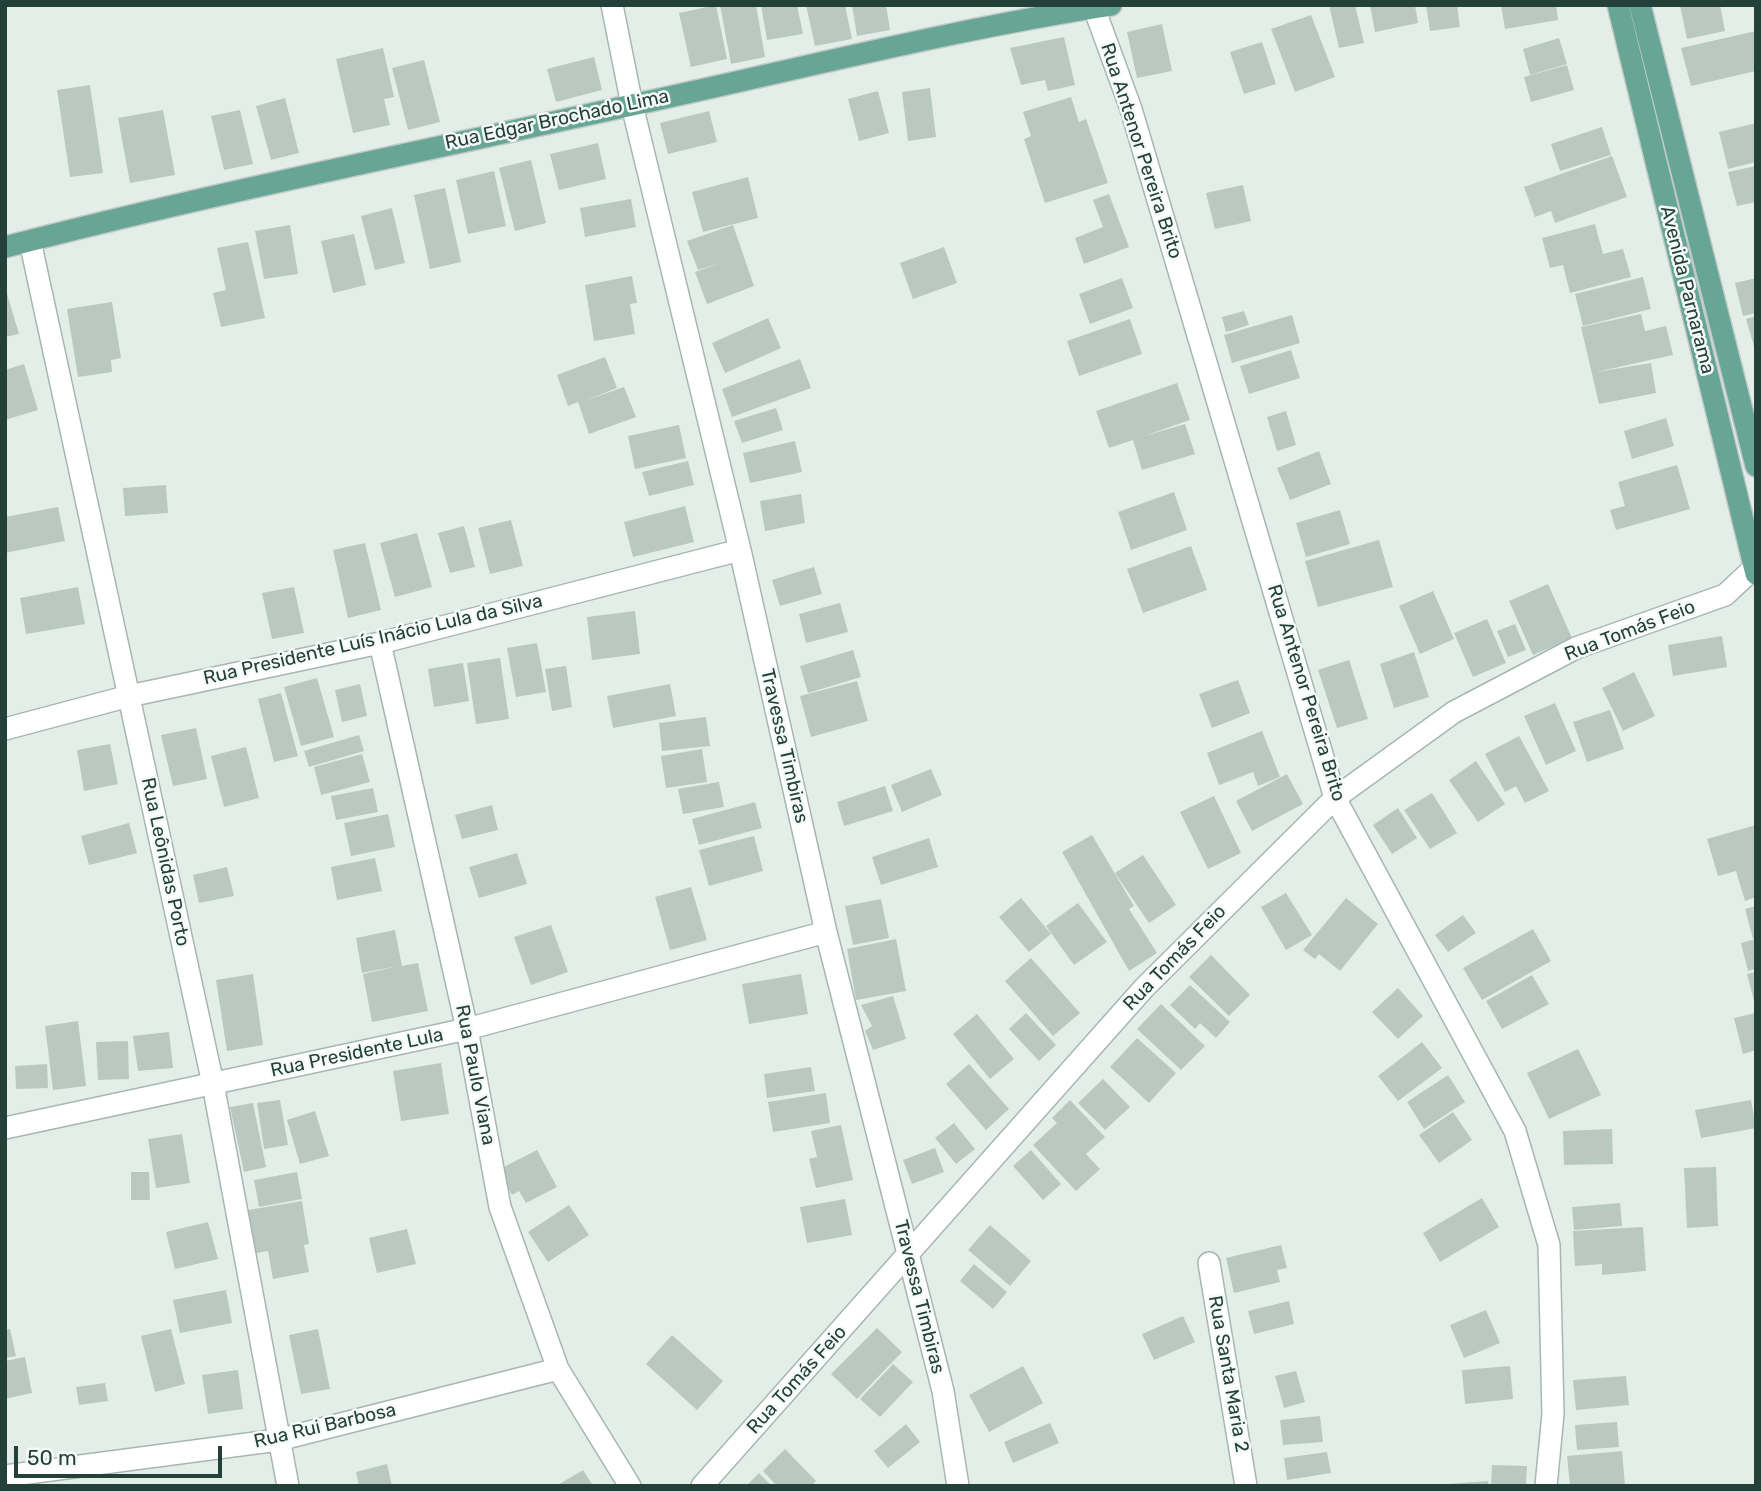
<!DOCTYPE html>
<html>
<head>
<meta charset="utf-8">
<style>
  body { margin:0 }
  #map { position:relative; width:1761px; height:1491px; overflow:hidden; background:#e4eee9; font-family:Rubik,sans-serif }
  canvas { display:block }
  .frame { position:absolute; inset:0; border:7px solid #234138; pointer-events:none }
  .scale { position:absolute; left:14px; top:1446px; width:208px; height:32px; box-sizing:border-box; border:4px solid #234138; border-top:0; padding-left:9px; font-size:21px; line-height:24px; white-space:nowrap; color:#234138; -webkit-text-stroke:5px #f5faf8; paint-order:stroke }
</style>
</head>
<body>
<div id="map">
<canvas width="1761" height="1491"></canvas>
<div class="frame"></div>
<div class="scale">50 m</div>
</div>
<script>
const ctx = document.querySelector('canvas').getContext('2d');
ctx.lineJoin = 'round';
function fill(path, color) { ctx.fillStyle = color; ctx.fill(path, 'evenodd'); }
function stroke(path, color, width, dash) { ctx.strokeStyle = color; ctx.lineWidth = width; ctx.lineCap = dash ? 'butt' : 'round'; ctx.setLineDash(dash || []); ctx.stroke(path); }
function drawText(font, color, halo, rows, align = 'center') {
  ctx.font = font + ' Rubik,sans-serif'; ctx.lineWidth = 5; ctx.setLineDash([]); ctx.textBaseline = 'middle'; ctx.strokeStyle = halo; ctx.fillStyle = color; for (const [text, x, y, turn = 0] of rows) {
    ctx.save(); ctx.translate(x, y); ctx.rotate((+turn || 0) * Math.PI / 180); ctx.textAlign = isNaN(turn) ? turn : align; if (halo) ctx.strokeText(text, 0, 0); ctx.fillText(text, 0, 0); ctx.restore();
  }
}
const building = new Path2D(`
  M716,5L727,59L691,67L679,13Z
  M720,5H756L765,57L731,64Z
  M761,5H797L803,34L767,40Z
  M806,5H845L852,39L815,46Z
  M852,5H886L890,30L857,36Z
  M1329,5H1355L1364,43L1339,48Z
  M1370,5H1415L1418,23L1375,32Z
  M1426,5H1457L1460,27L1430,31Z
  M1501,5H1556L1558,20L1505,29Z
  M1680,5H1720L1725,31L1687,39Z
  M1311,15L1335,77L1295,92L1271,29Z
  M1162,24L1172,71L1137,78L1127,32Z
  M1756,31V71L1691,86L1681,48Z
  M1064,37L1075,85L1048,91L1045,80L1021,85L1010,48Z
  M1559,38L1567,64L1530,75L1523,49Z
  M1262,42L1276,84L1244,94L1230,52Z
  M383,48L394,97L384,99L390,125L353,133L336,59Z
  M594,57L602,90L556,102L547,69Z
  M424,60L440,122L408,130L392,68Z
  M1567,65L1574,90L1531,102L1524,77Z
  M90,85L103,173L70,177L57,90Z
  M930,88L936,137L908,141L902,92Z
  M878,91L889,133L859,141L848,99Z
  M1071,97L1079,122L1086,119L1108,183L1045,203L1024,139L1031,136L1023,112Z
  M285,98L299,153L271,160L256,106Z
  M163,110L175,175L130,183L118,118Z
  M240,110L253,164L224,170L211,116Z
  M709,111L717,142L668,154L660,123Z
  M1756,123V162L1728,169L1719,132Z
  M1602,127L1611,155L1560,171L1551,144Z
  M598,143L606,179L559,190L550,154Z
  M1612,156L1627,197L1555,223L1551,211L1535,217L1524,187Z
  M531,160L546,223L515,231L499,168Z
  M1756,166V202L1737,206L1728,172Z
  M494,171L506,226L468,234L456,180Z
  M748,177L758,218L703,232L692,192Z
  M1243,185L1251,221L1215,229L1206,193Z
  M445,188L461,262L430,269L414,195Z
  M1109,194L1129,247L1084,264L1075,238L1103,227L1093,200Z
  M631,199L636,227L585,237L580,208Z
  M392,208L405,263L375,270L361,216Z
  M1595,224L1603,254L1623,249L1631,277L1570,293L1563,265L1550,268L1542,238Z
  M290,225L298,274L264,279L255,231Z
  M733,225L754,286L707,304L695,272L720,263L698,270L687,241Z
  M354,234L366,285L333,293L321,241Z
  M248,242L265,318L221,327L213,293L226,290L217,248Z
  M944,247L957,283L913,299L900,263Z
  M632,276L637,303L630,304L635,334L594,341L585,285Z
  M1643,277L1651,309L1583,326L1575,294Z
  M1122,278L1133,308L1090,324L1079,294Z
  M1756,278V313L1743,316L1735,283Z
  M5,287L19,334L5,337Z
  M112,302L121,358L111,360L112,372L78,377L67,309Z
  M1244,311L1249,325L1226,332L1222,317Z
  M1641,314L1645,331L1666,326L1673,355L1596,372L1651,363L1656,393L1599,404L1581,327Z
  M1292,315L1300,343L1232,363L1224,335Z
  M1756,316V350H1755L1746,319Z
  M768,318L781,348L725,373L712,343Z
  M1130,319L1142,354L1079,376L1067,341Z
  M1291,350L1300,378L1249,394L1240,366Z
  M605,357L617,388L584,401L624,387L636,417L589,434L578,402L568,406L557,375Z
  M800,359L811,388L732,417L722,389Z
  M24,364L38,410L5,420V370Z
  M1177,383L1190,420L1144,436L1185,424L1195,454L1142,470L1133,440L1109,448L1096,411Z
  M776,408L783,430L742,443L734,421Z
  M1286,411L1296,445L1277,451L1267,417Z
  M1666,418L1674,446L1632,459L1624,431Z
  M679,425L686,458L635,469L628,436Z
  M795,441L802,472L750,483L743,453Z
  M1319,451L1331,484L1290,500L1277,468Z
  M688,461L694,485L649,496L642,472Z
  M1677,465L1690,509L1616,530L1610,510L1625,506L1618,482Z
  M166,485L168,513L125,516L123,488Z
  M1174,492L1187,530L1131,550L1118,512Z
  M801,494L805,523L765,531L760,501Z
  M685,506L694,542L633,557L624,522Z
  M58,507L65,541L5,553V517Z
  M1340,510L1350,544L1306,557L1296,523Z
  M511,520L523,566L490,574L478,528Z
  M464,526L475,567L450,573L438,533Z
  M417,533L432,587L395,597L380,543Z
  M1379,540L1393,587L1318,607L1305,561Z
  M365,543L381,610L348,618L333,550Z
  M1191,546L1207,590L1143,613L1127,569Z
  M814,567L822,594L780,606L772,580Z
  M1548,584L1572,638L1533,655L1509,601Z
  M78,587L85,624L26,634L20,598Z
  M294,587L304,633L272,639L262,593Z
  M1433,591L1454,639L1420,654L1399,606Z
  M840,603L848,632L806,643L799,614Z
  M635,611L640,654L592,660L587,617Z
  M1487,619L1506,663L1473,677L1454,633Z
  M1515,624L1526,650L1508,657L1497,631Z
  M1722,636L1727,667L1673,676L1668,645Z
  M537,643L546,692L516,697L507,648Z
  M853,650L861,677L808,693L800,666Z
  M1414,652L1429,697L1394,708L1380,664Z
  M500,658L509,719L476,724L467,663Z
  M1349,660L1368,719L1337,728L1318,670Z
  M463,663L469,701L434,707L428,669Z
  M566,666L572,707L552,711L545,669Z
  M1634,672L1655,716L1623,731L1602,688Z
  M317,678L334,737L301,746L284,687Z
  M1238,680L1250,713L1212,728L1199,694Z
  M857,681L868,721L811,737L800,696Z
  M360,684L367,716L342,722L335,690Z
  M670,684L676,716L613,728L607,696Z
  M281,693L298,756L274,762L258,699Z
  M1555,703L1576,751L1546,765L1524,716Z
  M1610,710L1624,749L1587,762L1573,722Z
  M706,717L710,746L662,751L659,723Z
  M196,728L207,779L173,786L161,735Z
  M1262,731L1280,777L1258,786L1253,772L1219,785L1207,753Z
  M359,735L364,751L309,767L304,751Z
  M1519,736L1549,791L1525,803L1516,786L1505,792L1485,754Z
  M110,744L118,784L84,791L77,750Z
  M246,747L259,798L224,807L211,756Z
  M702,749L707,782L666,788L661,756Z
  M362,754L370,782L321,795L314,767Z
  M1476,761L1505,804L1478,822L1449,780Z
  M931,769L942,795L902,812L891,785Z
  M1287,774L1303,804L1252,831L1236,801Z
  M719,782L724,807L683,814L678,789Z
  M885,786L893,811L844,826L837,802Z
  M373,788L378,812L336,820L331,796Z
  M1432,793L1457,833L1430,849L1404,810Z
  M1214,796L1241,853L1208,869L1180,812Z
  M755,802L762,828L699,845L692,819Z
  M492,805L498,830L462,839L455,815Z
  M1398,808L1417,838L1392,854L1373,825Z
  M388,814L395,847L351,856L344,823Z
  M129,823L137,853L89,865L81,836Z
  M1756,825V897L1745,901L1736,871L1718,876L1707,839Z
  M1092,835L1134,906L1129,909L1157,953L1129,971L1062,852Z
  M754,836L763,871L709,886L699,850Z
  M929,838L938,867L881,885L872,857Z
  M517,853L527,884L479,898L469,867Z
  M1143,855L1176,905L1149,923L1115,873Z
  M375,858L382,891L337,900L331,867Z
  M227,867L234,896L199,903L193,875Z
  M691,887L707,940L670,950L655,897Z
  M1286,893L1312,935L1286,950L1261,907Z
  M1021,898L1051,934L1029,952L999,917Z
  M1346,898L1378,924L1340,971L1319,954L1315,959L1303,950Z
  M881,899L889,938L853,945L845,906Z
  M1078,903L1107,942L1074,965L1046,926Z
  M1756,906V938L1753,939L1745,909Z
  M1463,915L1476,933L1448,952L1435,935Z
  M551,925L568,972L531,985L514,937Z
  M1533,929L1551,961L1482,1000L1463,968Z
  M395,930L402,966L418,963L428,1011L372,1022L363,974L398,966L362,973L356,938Z
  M896,939L906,991L856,1000L847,949Z
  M1756,939V969L1748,971L1741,943Z
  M1211,955L1250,995L1229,1016L1189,977Z
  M1031,958L1080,1013L1053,1036L1005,981Z
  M1756,972V1005H1755L1747,974Z
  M253,974L263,1045L227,1051L216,980Z
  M801,974L808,1014L749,1024L742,984Z
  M1532,975L1549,1004L1502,1029L1486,1001Z
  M1190,985L1230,1022L1216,1038L1200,1023L1195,1029L1170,1005Z
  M1398,988L1423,1016L1398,1039L1372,1012Z
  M893,996L906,1039L873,1050L865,1031L872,1026L861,1005Z
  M1161,1004L1205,1046L1181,1070L1137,1029Z
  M1026,1013L1056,1045L1039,1061L1009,1029Z
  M1756,1013V1050L1743,1054L1734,1018Z
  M977,1014L1014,1059L990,1079L953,1034Z
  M78,1021L86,1086L53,1090L45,1026Z
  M169,1032L173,1068L138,1071L133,1036Z
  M1137,1038L1176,1073L1149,1103L1110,1067Z
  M128,1041L129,1079L98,1080L96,1042Z
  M1422,1042L1442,1068L1398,1101L1378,1076Z
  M1578,1049L1601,1095L1549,1119L1527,1073Z
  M441,1063L449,1114L401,1121L393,1071Z
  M47,1064L48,1088L16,1089L15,1066Z
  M969,1064L1009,1109L986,1130L946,1084Z
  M811,1067L815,1091L767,1098L764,1074Z
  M1448,1075L1465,1102L1424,1129L1407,1102Z
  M1103,1079L1130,1107L1105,1130L1078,1103Z
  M826,1093L830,1123L773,1132L768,1102Z
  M280,1100L288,1145L264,1149L257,1103Z
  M1070,1100L1105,1137L1086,1154L1100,1169L1076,1191L1033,1145L1057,1123L1052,1118Z
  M1751,1100L1756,1128L1701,1138L1695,1110Z
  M253,1103L266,1167L244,1172L230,1107Z
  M315,1111L329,1156L300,1164L287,1120Z
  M1453,1112L1472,1140L1439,1163L1419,1135Z
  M954,1123L975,1149L956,1164L935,1138Z
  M841,1125L853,1180L816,1188L809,1159L817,1157L811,1131Z
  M1612,1129L1613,1164L1564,1165L1563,1131Z
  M182,1134L190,1183L156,1188L148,1139Z
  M935,1148L944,1172L912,1184L903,1160Z
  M537,1150L557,1187L526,1203L519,1191L512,1195L498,1170Z
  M1031,1150L1061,1184L1043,1200L1013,1166Z
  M1716,1167L1718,1226L1687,1228L1684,1168Z
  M131,1172H149L150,1200H131Z
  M297,1172L302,1199L259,1207L254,1180Z
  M1482,1198L1499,1227L1440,1262L1423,1233Z
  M845,1199L852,1235L807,1243L800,1207Z
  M302,1201L309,1244L304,1245L309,1272L273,1279L268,1251L256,1253L248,1210Z
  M1620,1203L1622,1226L1574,1230L1572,1207Z
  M569,1205L589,1235L548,1262L528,1232Z
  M208,1222L218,1259L175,1269L166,1232Z
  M990,1225L1031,1261L1010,1286L968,1250Z
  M1643,1227L1646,1271L1602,1275V1264L1575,1266L1573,1231Z
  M407,1229L416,1264L377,1273L369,1238Z
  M1281,1245L1287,1268L1277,1270L1280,1282L1234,1293L1226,1258Z
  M974,1264L1007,1292L993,1309L960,1281Z
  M226,1290L232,1323L180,1333L173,1300Z
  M1289,1301L1294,1324L1254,1334L1248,1311Z
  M1486,1310L1500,1343L1464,1358L1450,1325Z
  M1183,1316L1195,1342L1154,1360L1142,1334Z
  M877,1328L902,1352L857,1399L831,1374Z
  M10,1329L16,1356L5,1358V1330Z
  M171,1329L185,1384L155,1392L141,1336Z
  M318,1329L330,1389L301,1394L289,1335Z
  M672,1335L723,1381L697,1410L646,1364Z
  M25,1357L32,1393L5,1399V1361Z
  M893,1364L913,1382L880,1417L860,1399Z
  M1023,1366L1043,1403L989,1432L969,1395Z
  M1510,1366L1513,1399L1465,1404L1462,1370Z
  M238,1370L243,1409L208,1414L202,1375Z
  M1296,1371L1305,1402L1284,1408L1275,1376Z
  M1626,1376L1629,1405L1576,1410L1573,1380Z
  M105,1383L108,1401L79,1405L76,1387Z
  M1320,1416L1323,1442L1283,1445L1280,1420Z
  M1617,1422L1619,1447L1577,1450L1575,1425Z
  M1050,1423L1059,1443L1013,1463L1004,1442Z
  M906,1424L920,1442L888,1468L874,1451Z
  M785,1449L816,1481L811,1486H777L763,1471Z
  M1622,1451L1625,1486H1570L1567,1456Z
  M1327,1452L1331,1473L1287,1480L1284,1458Z
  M387,1464L392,1486H359L356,1472Z
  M1492,1465L1527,1466L1526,1486H1491Z
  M583,1470L593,1486H556Z
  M759,1473L772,1486H746Z
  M1488,1481L1489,1486H1448V1484Z`);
const minor = new Path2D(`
  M612,5L632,105L740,550L826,932L943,1391L958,1486
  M1093,5L1131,109L1335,798L1515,1131L1549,1245L1553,1414L1546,1486
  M30,241L213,1084L288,1486
  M380,643L467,1029L500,1207L558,1369L630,1486
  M5,729L129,696L380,643L740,550
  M5,1128L467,1029L826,932
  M1209,1263L1246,1486
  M5,1476L278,1440L558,1369
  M702,1486L1144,988L1335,798L1454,712L1576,648L1725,595L1754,568`);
const major = new Path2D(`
  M1618,5L1756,574
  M1640,5L1756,466
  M5,247C213,193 423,151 632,105C791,71 949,30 1111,5`);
const streetNames = [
  ["Rua Edgar Brochado Lima",557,120,-12],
  ["Rua Antenor Pereira Brito",1141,151,72],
  ["Avenida Parnarama",1687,290,76],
  ["Rua Tomás Feio",1630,631,-21],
  ["Rua Presidente Luís Inácio Lula da Silva",373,640,-13],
  ["Rua Antenor Pereira Brito",1306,693,73],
  ["Travessa Timbiras",784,746,77],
  ["Rua Leônidas Porto",165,862,78],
  ["Rua Tomás Feio",1175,958,-46],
  ["Rua Presidente Lula",357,1053,-12],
  ["Rua Paulo Viana",475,1075,79],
  ["Travessa Timbiras",919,1297,76],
  ["Rua Santa Maria 2",1228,1374,80],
  ["Rua Tomás Feio",797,1380,-48],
  ["Rua Rui Barbosa",325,1426,-13]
];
fill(building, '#b9c9c2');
stroke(minor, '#a6b7b0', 24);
stroke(major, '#c1cac7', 24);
stroke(minor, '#fff', 21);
stroke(major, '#67a594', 21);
drawText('19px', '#234138', '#f5faf8', streetNames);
</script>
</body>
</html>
